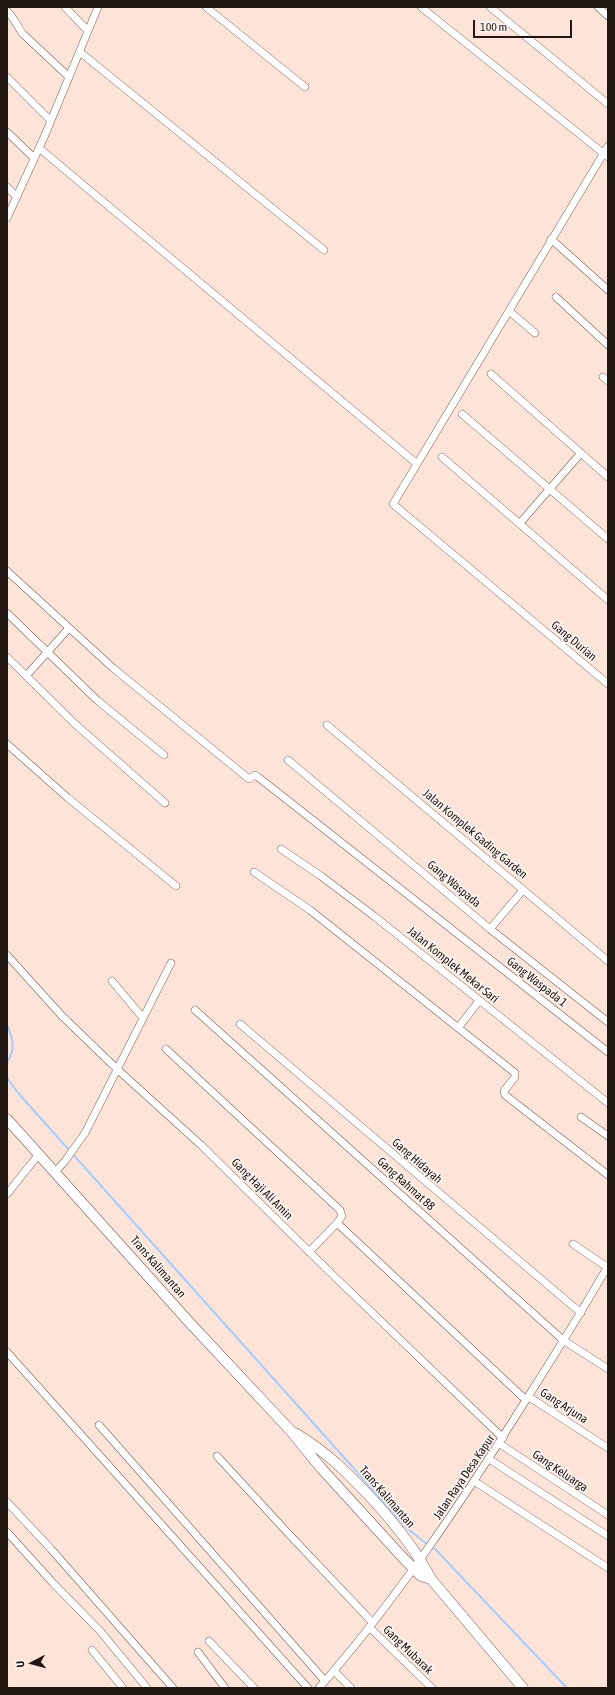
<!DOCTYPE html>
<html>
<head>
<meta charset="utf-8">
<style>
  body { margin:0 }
  #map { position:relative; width:615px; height:1695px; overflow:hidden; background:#fee4d8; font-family:"Asap Condensed",sans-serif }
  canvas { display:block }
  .frame { position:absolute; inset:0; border:8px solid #221712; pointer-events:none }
  .north { position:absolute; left:12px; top:1643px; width:40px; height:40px; -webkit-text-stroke:3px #fdf6f3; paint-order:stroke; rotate:264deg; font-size:11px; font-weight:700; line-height:16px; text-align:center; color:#221712 }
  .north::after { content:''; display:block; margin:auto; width:14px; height:18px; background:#221712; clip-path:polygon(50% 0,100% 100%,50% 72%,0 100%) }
  .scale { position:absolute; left:473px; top:20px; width:99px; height:18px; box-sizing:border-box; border:2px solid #221712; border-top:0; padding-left:5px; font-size:12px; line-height:14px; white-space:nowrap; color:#221712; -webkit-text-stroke:3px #fdf6f3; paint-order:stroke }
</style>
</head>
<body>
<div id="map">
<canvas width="615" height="1695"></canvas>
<div class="frame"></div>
<div class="north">U</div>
<div class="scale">100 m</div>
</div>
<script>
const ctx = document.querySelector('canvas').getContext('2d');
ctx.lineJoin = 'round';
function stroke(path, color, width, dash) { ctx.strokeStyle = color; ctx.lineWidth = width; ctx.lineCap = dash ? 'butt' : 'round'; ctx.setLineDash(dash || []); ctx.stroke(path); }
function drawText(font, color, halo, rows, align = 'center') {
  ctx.font = font + ' "Asap Condensed",sans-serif'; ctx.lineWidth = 3.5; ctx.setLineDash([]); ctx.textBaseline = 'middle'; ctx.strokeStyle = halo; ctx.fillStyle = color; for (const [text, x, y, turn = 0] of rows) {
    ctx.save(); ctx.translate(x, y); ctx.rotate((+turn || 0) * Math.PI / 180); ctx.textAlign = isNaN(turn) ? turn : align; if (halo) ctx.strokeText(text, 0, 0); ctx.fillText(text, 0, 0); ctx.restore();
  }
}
const stream = new Path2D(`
  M7,1025C13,1038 16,1050 7,1062
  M7,1078L19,1094L408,1529L428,1545
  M432,1547L436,1550L567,1688`);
const minor = new Path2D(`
  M65,7L88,31
  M206,7L305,87
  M421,7L608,157
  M490,7L608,104
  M598,7L608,16
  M7,11C16,20 16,25 23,34L69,77
  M80,52L324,250
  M7,77L50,120
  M7,132L34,158
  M608,146L393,504L608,684
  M39,148L416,463
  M7,187L17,197
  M7,218L45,135L98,7
  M551,239L608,290
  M556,297L608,345
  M509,311L535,333
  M491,374L608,477
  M603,377L608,381
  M462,414L608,539
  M442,457L608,600
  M520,523L581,453
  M7,571L113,668L249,779L255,775L258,777L608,1052
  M7,613L98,701L164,755
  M7,657L74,723L165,803
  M26,676L69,628
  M327,725L608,961
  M7,744L68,798L176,886
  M288,760L490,929L608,1022
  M281,849L321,876L374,916L608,1103
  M254,872L310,910L515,1073V1077L504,1091L505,1095L608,1175
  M490,929L523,890
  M7,955L62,1016L117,1069L202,1146L337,1279L503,1438
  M112,981L143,1018
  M195,1010L563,1340L608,1369
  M240,1024L581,1313
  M458,1028L479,1001
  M166,1049L340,1210L342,1216L337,1223L526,1400
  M581,1117L608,1136
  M55,1172L65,1161L85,1133L171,963
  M7,1194L39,1154
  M573,1244L607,1267
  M309,1252L337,1223
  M7,1352L308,1688
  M529,1397L608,1448
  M99,1425L325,1681
  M500,1444L608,1515
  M217,1456L286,1531L372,1622
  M489,1459L608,1536
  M474,1481L608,1568
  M7,1502L51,1549L173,1688
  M7,1532L53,1583L101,1632L147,1688
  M369,1627L432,1688
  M209,1641L254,1688
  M92,1650L123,1688
  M198,1652L225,1688
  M334,1671L351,1688
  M319,1688C397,1599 463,1500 526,1400C554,1356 582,1311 608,1266`);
const highway = new Path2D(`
  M7,1119L190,1323L290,1430L321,1468L405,1560L421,1576L431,1579L523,1688
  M295,1433C327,1452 349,1474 374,1501C396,1525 416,1550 431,1579`);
const streetNames = [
  ["Gang Durian",574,641,40],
  ["Jalan Komplek Gading Garden",475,834,40],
  ["Gang Waspada",454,884,40],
  ["Jalan Komplek Mekar Sari",453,965,39],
  ["Gang Waspada 1",537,982,38],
  ["Gang Hidayah",417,1161,41],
  ["Gang Rahmat 88",406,1184,42],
  ["Gang Haji Ali Amin",262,1189,45],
  ["Trans Kalimantan",158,1267,49],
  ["Gang Arjuna",564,1406,33],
  ["Gang Keluarga",560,1471,34],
  ["Jalan Raya Desa Kapur",464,1477,-56],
  ["Trans Kalimantan",387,1497,49],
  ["Gang Mubarak",408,1650,44]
];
stroke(stream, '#a6cdfc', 2);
stroke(minor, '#785c50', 8);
stroke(highway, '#785c50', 11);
stroke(minor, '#fff', 7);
stroke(highway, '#fff', 10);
drawText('12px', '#221712', '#fdf6f3', streetNames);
</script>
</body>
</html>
